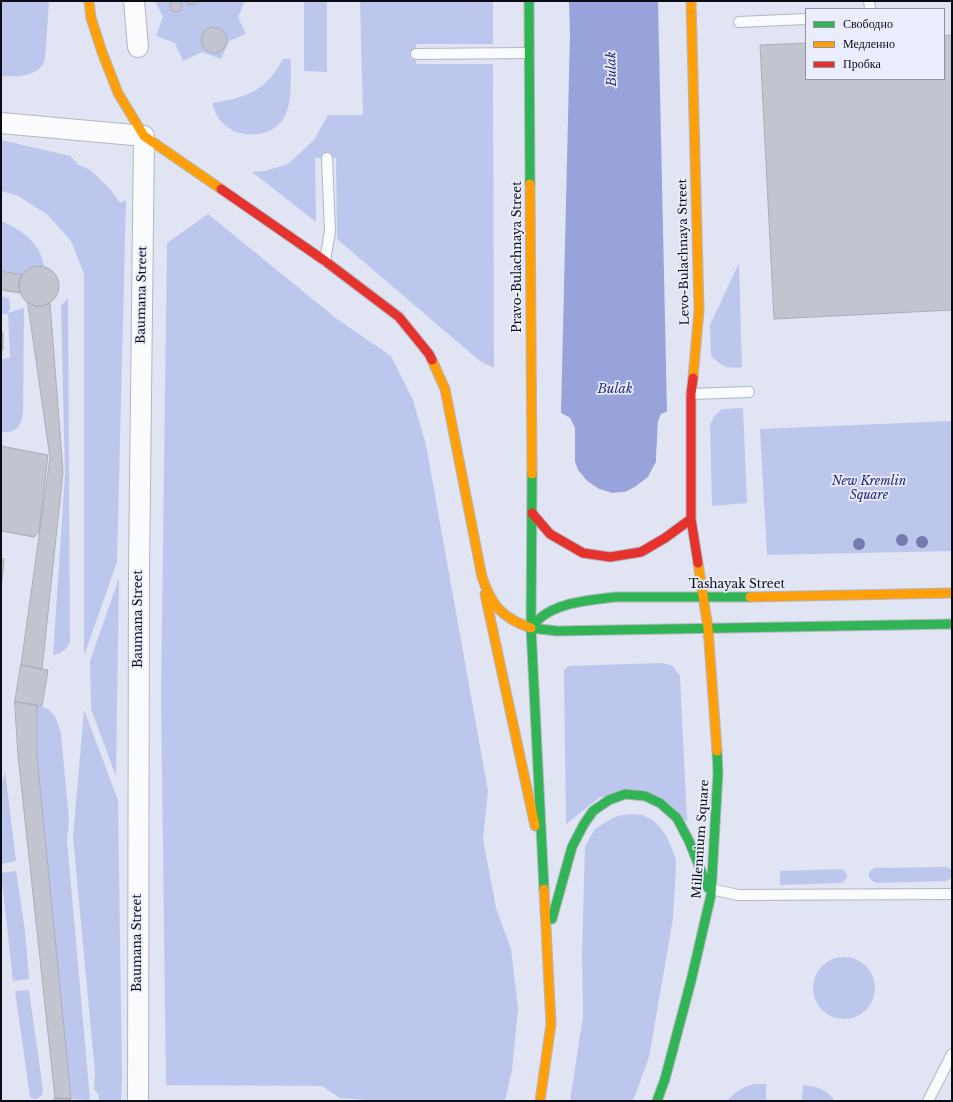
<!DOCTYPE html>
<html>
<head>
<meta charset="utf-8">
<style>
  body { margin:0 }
  #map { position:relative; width:953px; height:1102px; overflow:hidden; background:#e0e4f3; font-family:"Libre Baskerville",serif }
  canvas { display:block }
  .frame { position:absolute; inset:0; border:2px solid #0a0c15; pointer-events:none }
  .legend { position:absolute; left:805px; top:8px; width:140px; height:72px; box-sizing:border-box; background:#e9edfe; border:1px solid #9093a1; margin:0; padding:5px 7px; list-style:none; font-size:12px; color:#0a0c15 }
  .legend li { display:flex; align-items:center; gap:8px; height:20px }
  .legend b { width:20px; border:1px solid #9093a1 }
</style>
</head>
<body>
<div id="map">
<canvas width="953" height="1102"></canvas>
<div class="frame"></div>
<ul class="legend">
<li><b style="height:5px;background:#30b455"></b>Свободно</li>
<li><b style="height:5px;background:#ff9f0a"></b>Медленно</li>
<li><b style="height:5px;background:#e5322d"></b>Пробка</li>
</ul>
</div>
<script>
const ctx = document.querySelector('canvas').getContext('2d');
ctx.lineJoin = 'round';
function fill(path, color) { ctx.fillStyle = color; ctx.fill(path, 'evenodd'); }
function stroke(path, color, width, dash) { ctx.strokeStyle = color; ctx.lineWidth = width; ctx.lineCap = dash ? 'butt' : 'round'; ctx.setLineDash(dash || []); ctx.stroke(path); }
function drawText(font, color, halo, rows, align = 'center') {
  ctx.font = font + ' "Libre Baskerville",serif'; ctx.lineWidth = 3.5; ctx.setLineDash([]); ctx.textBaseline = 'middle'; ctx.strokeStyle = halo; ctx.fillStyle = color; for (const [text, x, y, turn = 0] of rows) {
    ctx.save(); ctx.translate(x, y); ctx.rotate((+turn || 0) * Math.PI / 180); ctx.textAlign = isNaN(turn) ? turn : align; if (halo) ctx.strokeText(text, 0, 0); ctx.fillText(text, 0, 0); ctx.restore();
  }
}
const green = new Path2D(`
  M1,1H49L45,59C40,77 17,77 1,76Z
  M155,1H245L238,17L246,34L229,41L221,59L202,52L183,61L175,43L156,36L163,17Z
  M304,1H327V72L304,71Z
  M360,1H493V44H416V64H493L494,368L480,361L337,239L336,158H315L316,222L252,172L265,171L288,164L314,140L328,115H363Z
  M283,59H291C290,77 293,100 285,116C275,137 243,140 226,126C218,120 215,112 212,103C246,98 266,91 283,59Z
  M1,140L70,156L79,165L90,170L105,184L111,190L120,203L126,200L117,562L84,656V274L71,241L48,215L18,196L1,191Z
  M208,214L337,319L391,356L413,400L426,445L488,791L483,839L496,908L511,949L518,1009L512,1070L505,1101H380L340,1098L322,1086L166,1085L161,695L167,243Z
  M1,221C22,230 41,243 44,267C35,265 29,268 22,275L1,271Z
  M739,263L742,367C727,369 722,367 711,356L710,325Z
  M1,297L9,298L10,307L8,313L24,308L23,414C21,427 15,434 1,432V359L10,358L8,314H1Z
  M68,298L70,642C66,650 62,653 53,655L65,474L61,305L64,303Z
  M743,408L747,503L712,506L710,425L714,416L722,409Z
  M952,421V551L767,555L760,429Z
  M119,578L116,776L91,709L90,661Z
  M662,663L673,666L680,676L687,822L662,799L600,797L566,824L564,670L569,666Z
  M37,705C54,709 57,718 61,734L69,820L67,840L90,1100L71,1099L37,756Z
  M84,710L118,800L122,1079L121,1101H98L99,1095L94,1089L95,1073L73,837Z
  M5,771L16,861L1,864V788Z
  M631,814L642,815L653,820L659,826L667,837L672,849L676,860V867L673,919L649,1057L633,1101H570L583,1016L582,955L585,846L595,829L603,824L613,818L621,815Z
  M946,867L951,869L952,876L950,879L946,881L876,883L871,880L868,875L870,871L874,868Z
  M843,869C849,875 848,879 841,883L780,885V871Z
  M16,871L25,931L29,979L13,981L1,873Z
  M813 988a31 31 0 1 1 62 0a31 31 0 1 1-62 0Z
  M29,990L43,1090L42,1095C38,1099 35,1100 30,1097L15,991Z
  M754,1084H766V1101H727C735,1092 743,1087 754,1084Z
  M803,1085C818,1087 826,1089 835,1101H802Z`);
const water = new Path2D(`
  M569,1H658L667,412L661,414L658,422L656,462L648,477L635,487L625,492L612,493L599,489L587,481L578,470L575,462V428L570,418L561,413L570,34Z`);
const pier = new Path2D(`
  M669,411L668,413L662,416L660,423L658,463L649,479L636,489L625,494L611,495L598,491L586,482L577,471L573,462V428L568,420L559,413H561L570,418L575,428V462L578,470L587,481L599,489L612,493L625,492L635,487L648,477L656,462L658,422L661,414Z`);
const building = new Path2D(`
  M170 6a6 6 0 1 1 12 0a6 6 0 1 1-12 0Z
  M186,1H198L196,4L192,5L188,4Z
  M201 40a13 13 0 1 1 26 0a13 13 0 1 1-26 0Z
  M952,35V310L774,319L760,45L806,43V79H944V36Z
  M19 286a20 20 0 1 1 40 0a20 20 0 1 1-40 0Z
  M1,271L22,275L19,281V287L20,293L1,290Z
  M28,303L34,306H40L46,305L50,303L63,472L42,669L21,665L50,458Z
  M1,332H3V350H1Z
  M1,446L48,455L39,532L34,537L1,531Z
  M1,558L4,559L1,590Z
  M21,665L48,670L42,706L15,702Z
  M15,702L37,705V756L71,1099L55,1098L18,755Z
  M55,1098L71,1099L69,1101H53Z`);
const lane = new Path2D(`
  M869,1L870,9
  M739,22L806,19
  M416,54L529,53
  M325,261L330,231L327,158
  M691,394L749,392
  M711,889L738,895L952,894
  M928,1101L952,1054`);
const street = new Path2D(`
  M134,1L138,47
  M1,123L144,136L139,571L138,1101`);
const fast = new Path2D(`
  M529,1L530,184
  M532,474L531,628L544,889
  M531,628C533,626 535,623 537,621C555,602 591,600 615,597H750
  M531,628L557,631L952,624
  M552,919L572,847L584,824L593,811L609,800L625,794L645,796L660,803L677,818L689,841L708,888
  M657,1101L665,1079L691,981L711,895L718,773L717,751`);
const slow = new Path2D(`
  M89,1L91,18L102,52L118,93L144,136L221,189
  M691,1L699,310L693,378
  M530,184L532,474
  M432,360L445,389L482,577C492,606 502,618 531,628
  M698,563L708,628L717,751
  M485,594L535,826
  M750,597L952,593
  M540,1101L551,1024L544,889`);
const jam = new Path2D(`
  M221,189L325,261L399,317L429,354L432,360
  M693,378L691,394V519L698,563
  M532,513L550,534L583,553L610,557L641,552L665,538L691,519`);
const trees = [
  [902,540],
  [922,542],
  [859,544]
];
const streetNames = [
  ["Levo-Bulachnaya Street",684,252,-91],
  ["Pravo-Bulachnaya Street",518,257,-90],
  ["Baumana Street",142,295,-89],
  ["Tashayak Street",737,585],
  ["Baumana Street",139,619,-90],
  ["Millennium Square",701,839,-86],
  ["Baumana Street",138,943,-90]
];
const parkNames = [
  ["New Kremlin",869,482],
  ["Square",869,496]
];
const waterNames = [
  ["Bulak",612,69,-91],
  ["Bulak",615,389]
];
fill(green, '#bdc7ed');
fill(water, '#97a3da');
fill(pier, '#e0e4f3');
fill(building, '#c2c5d0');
stroke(building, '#aaadb8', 1);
stroke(lane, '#b3b6c2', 12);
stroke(street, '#b3b6c2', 22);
stroke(fast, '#b3b6c2', 11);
stroke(slow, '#b3b6c2', 11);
stroke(jam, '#b3b6c2', 11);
stroke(lane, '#fafbfd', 10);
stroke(street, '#fafbfd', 20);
stroke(fast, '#30b455', 9);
stroke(slow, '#ff9f0a', 9);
stroke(jam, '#e5322d', 9);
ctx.fillStyle = '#777aaf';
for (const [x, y] of trees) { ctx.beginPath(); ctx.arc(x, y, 6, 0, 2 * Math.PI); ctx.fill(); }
drawText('12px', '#0a0c15', '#e9edfe', streetNames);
drawText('italic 12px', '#212478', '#e9edfe', parkNames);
drawText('italic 13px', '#2a3185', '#e9edfe', waterNames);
</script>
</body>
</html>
